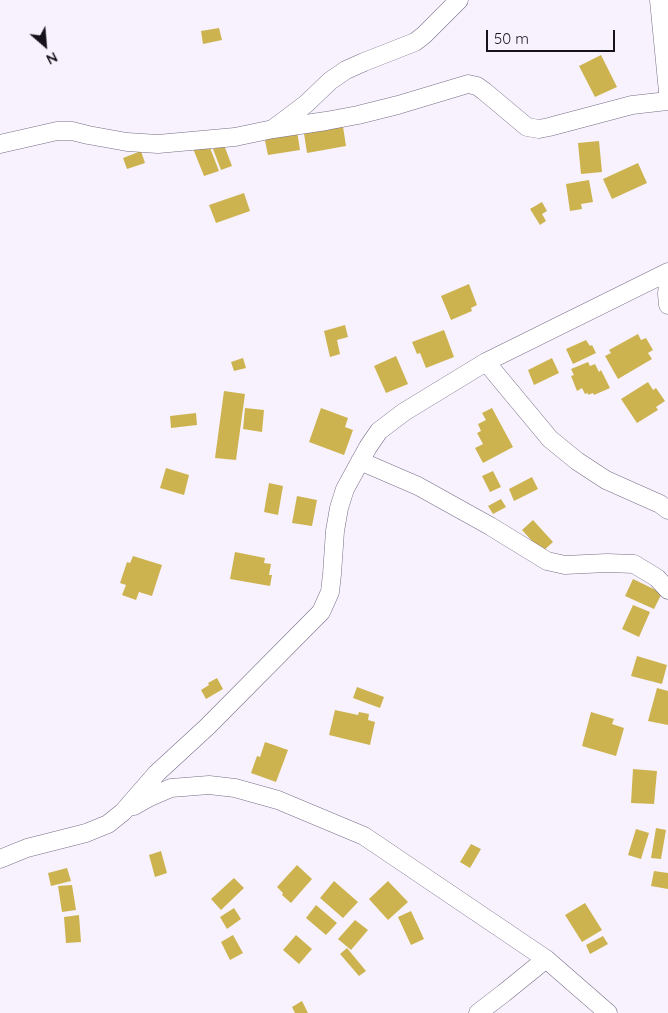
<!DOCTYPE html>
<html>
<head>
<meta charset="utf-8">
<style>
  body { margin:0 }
  #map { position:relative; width:668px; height:1013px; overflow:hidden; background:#f7f2fe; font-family:Quicksand,sans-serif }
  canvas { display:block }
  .north { position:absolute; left:20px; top:20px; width:50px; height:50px; -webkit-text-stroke:4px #f7f2fe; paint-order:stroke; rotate:153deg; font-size:14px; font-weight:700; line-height:20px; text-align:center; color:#17131d }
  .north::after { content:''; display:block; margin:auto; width:18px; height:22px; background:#17131d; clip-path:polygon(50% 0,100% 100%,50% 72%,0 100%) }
  .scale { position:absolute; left:486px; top:30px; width:129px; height:22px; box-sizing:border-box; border:2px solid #17131d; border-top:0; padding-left:6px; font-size:15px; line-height:18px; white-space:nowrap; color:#17131d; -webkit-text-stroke:4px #f7f2fe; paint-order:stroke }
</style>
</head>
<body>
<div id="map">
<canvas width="668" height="1013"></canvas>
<div class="north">N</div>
<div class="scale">50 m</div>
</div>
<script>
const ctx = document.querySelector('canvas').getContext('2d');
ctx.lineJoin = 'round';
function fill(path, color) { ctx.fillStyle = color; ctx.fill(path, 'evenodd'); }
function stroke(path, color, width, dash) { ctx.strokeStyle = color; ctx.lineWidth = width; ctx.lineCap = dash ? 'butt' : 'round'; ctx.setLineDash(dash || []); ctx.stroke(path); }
const building = new Path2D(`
  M219,28L222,40L203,44L201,31Z
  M601,55L617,87L595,97L579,66Z
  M342,120L346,146L307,153L303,127Z
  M297,131L300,150L268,155L264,136Z
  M207,140L219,171L204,176L192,146Z
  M599,141L602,172L581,174L578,143Z
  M224,145L232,166L221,170L213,149Z
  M141,151L145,163L127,169L123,158Z
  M638,163L647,183L612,199L603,179Z
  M589,180L593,202L581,204L582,209L570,211L566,184Z
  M244,193L250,211L216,223L209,205Z
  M542,202L547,211L542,214L546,221L540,225L530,209Z
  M469,284L477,305L471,308L472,311L451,320L441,296Z
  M345,325L348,337L337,340L340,354L330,357L324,331Z
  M444,330L454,357L426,368L420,353L417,354L412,342Z
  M638,334L641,340L646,338L653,350L648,353L652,359L618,379L605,356L611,353L609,350Z
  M586,340L590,346L592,345L596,353L573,364L566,349Z
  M396,356L408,384L386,393L374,366Z
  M243,358L246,368L234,371L231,362Z
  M552,358L559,373L534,385L528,370Z
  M588,362L590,366L595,364L599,372L601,370L610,388L594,395L593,393L588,395V393L585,394L582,388L577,391L571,376L574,375L571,369Z
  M648,382L653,390L656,388L665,401L656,407L658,410L637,423L621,399Z
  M224,391L245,394L236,460L215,458Z
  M245,408L264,410L262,432L243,429Z
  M321,408L348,418L345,427L353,430L344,455L309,442Z
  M492,408L513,447L483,463L475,448L483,444L477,433L481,431L478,424L486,420L482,413Z
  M196,413L197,425L171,428L170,416Z
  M166,468L189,475L184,495L160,488Z
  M493,471L501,487L490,492L482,476Z
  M532,477L538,489L514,501L509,489Z
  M269,483L283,486L278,515L264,512Z
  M297,496L317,500L312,526L292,523Z
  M501,499L506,507L493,514L488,506Z
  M533,520L553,542L542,552L522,530Z
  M235,552L265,558L264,563L271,564L269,575H272L270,586L230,579Z
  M133,556L162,565L152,596L139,592L136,600L122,595L126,585L120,583L127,562L130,563Z
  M633,579L662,593L654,609L625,596Z
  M633,605L650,612L639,637L622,629Z
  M637,656L667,665L662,684L631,676Z
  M217,678L223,689L206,699L201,690L209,685L208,683Z
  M357,687L384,697L380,708L353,698Z
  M657,688L668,691V725L648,721Z
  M335,710L358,715L359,712L369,714L368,720L375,722L370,745L329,735Z
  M591,712L614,719L612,724L624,728L616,756L582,746Z
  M265,742L288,750L276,782L251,773L257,756L260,757Z
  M633,769L657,771L654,804L631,803Z
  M656,828L666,830L661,859L651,858Z
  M636,829L649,833L641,859L628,855Z
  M471,844L481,849L470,868L460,862Z
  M161,851L167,873L155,877L149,855Z
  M297,865L312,879L291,903L282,895L283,893L277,887Z
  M67,868L71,881L51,886L48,873Z
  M654,871L668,873V889L651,886Z
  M234,878L244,888L221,910L211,899Z
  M334,881L358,902L343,918L320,898Z
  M388,881L408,902L388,920L369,899Z
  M72,885L76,910L62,912L58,886Z
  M585,903L602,930L582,942L565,915Z
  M316,905L337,923L326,935L306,918Z
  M234,908L241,919L227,929L220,917Z
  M411,911L424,939L411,945L398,917Z
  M79,915L81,942L66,943L64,917Z
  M355,920L368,930L351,950L338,939Z
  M233,935L243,953L230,960L221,942Z
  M296,935L312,949L299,964L283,950Z
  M603,936L608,944L590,954L586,945Z
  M347,948L366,971L359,976L340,954Z
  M302,1001L308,1013H295L292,1007Z`);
const street = new Path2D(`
  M659,0L668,92
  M274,128L306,104L330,81L346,70L364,62L415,42L424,35L459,0
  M0,144L57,131H72L88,135L127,142L158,144L235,137L273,129L326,121L358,115L398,105L468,84L477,86L484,91L527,127L539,129L549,127L632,105L668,101
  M668,282L667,294L668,305
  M486,362L550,439L577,461L606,480L660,504L668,510
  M360,461L418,486L490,526L547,561L565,565L607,563L634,564L657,578L668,590
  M134,806L150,797L171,788L209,785L235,788L278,800L364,836L546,959L608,1013
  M0,859L27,848L86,833L108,824L123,812L157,773L207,727L321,612L330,592L332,574L335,531L339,508L345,489L368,447L379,431L404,412L486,362L668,272
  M478,1013L504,993L546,959`);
fill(building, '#cdb34f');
stroke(street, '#786d88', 19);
stroke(street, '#fff', 18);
</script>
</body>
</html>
